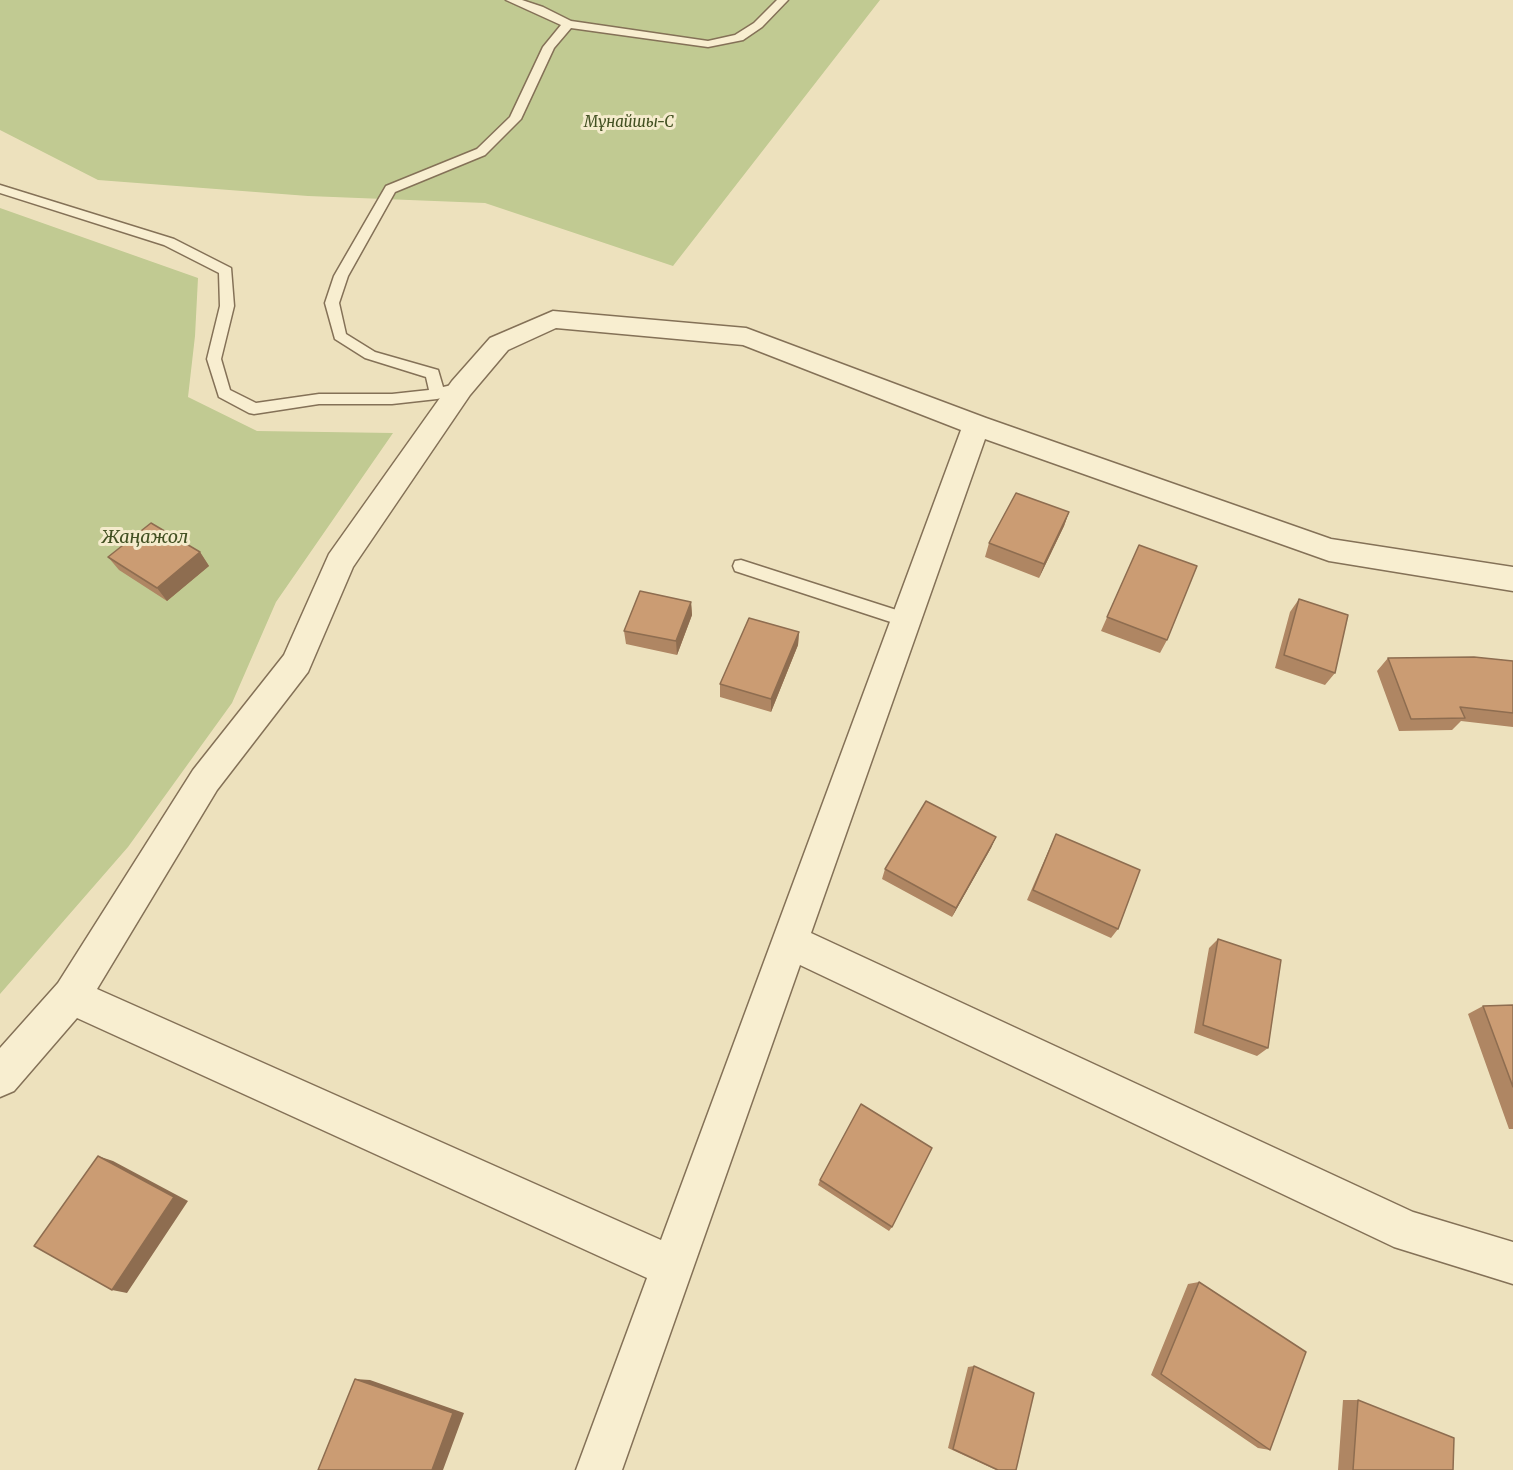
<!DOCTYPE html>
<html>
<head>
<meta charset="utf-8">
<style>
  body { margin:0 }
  canvas { display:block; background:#ede1bd }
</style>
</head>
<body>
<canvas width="1513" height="1470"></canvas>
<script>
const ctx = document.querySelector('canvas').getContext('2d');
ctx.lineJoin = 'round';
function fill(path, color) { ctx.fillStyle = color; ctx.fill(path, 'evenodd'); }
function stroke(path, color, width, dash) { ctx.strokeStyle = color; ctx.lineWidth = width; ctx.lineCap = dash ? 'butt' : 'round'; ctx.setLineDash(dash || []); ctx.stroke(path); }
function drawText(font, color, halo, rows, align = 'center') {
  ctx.font = font + ' Merriweather,serif'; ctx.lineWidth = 6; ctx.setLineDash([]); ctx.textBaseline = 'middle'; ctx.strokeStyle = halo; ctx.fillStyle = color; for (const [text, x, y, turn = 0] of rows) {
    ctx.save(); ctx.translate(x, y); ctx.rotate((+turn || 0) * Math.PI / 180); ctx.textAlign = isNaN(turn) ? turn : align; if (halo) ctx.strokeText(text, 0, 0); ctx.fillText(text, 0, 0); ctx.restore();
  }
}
const green = new Path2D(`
  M0,0H880L673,266L485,203L308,196L98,180L0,130Z
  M0,208L198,278L195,336L188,397L257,431L393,433L276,602L232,703L128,847L0,994Z`);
const service = new Path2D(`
  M506,0H522L543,7L571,21L708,41L735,35L754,23L777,0H788L762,27L743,40L708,47L571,28L554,48L521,119L485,155L395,192L348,276L339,303L346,334L375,352L438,370L443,387L461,383L466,384L468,388L466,392L437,399L392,404H319L254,414L249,413L219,397L207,359L220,306L219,273L164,245L0,193V185L174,239L231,268L234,306L221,359L230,390L256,403L319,394H392L429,390L426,377L365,358L335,339L325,303L334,276L386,186L477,149L510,117L543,47L561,25Z
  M741,560L912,615L914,620L912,625L906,627L735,571L733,566L735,561Z`);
const minor = new Path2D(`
  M553,311L746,328L986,418L1331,539L1513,567V591L1329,561L985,439L811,933L1413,1212L1513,1242V1284L1394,1247L800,965L622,1470H576L647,1278L77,1018L14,1091L0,1097V1048L58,983L193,770L284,655L329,554L452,381L490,338ZM556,328L743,345L961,430L661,1240L97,989L217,790L308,672L353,567L470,395L508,350Z`);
const wall = new Path2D(`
  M1069,512L1064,526L1039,578L985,557L989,543Z
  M1139,545L1167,640L1160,653L1101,631Z
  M200,552L209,566L167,601L119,570L108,557Z
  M1299,599L1335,673L1325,685L1275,668L1290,612Z
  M691,602L692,615L677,655L626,644L624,631Z
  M799,632L798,645L771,712L720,697V684Z
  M1388,658L1513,661V727L1461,721L1452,730L1399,731L1377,671Z
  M1056,834L1118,929L1111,938L1027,900L1051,845Z
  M996,837L991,848L952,917L882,879L885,869Z
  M1218,939L1268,1048L1257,1056L1194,1033L1209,948Z
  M1513,1005V1129H1509L1468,1014L1483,1006Z
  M820,1180L892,1227L889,1231L818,1185Z
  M1199,1282L1270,1450L1258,1448L1151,1375L1188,1284Z
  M974,1366L1016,1470H996L948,1448L968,1367Z
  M1343,1400H1358L1453,1470H1338Z`);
const shadedWall = new Path2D(`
  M1069,512L1064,526L1039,578L1044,564Z
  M200,552L209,566L167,601L157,588Z
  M691,602L692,615L677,655L676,641Z
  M799,632L798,645L771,712V699Z
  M996,837L991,848L952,917L956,908Z
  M98,1156L113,1161L188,1201L127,1293L112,1290Z
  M355,1379L370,1380L464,1413L443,1470H432Z`);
const building = new Path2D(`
  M1016,493L1069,512L1044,564L989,543Z
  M151,523L200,552L157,588L108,557Z
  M1139,545L1197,566L1167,640L1107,617Z
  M640,591L691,602L676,641L624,631Z
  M1299,599L1348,615L1335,673L1284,655Z
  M749,618L799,632L771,699L720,684Z
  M1474,657L1513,661V713L1460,707L1465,718L1411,719L1388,658Z
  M926,801L996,837L956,908L885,869Z
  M1056,834L1140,870L1118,929L1033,890Z
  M1218,939L1281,960L1268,1048L1203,1025Z
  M1513,1005V1087L1483,1006Z
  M861,1104L932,1148L892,1227L820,1180Z
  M98,1156L174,1197L112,1290L34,1246Z
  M1199,1282L1306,1352L1270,1450L1161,1374Z
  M974,1366L1034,1393L1016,1470H998L953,1449Z
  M355,1379L453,1413L432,1470H318Z
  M1358,1400L1454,1438L1453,1470H1353Z`);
const farParknames = [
  ["Мұнайшы-С",629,123]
];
const parkNames = [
  ["Жаңажол",145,538]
];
fill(green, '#c1ca92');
stroke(service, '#847157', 3);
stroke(minor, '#847157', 3);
fill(service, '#f8eed0');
fill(minor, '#f8eed0');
fill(wall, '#af8663');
fill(shadedWall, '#8e6d50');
fill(building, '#cb9c73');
stroke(building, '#8e6d50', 1.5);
drawText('italic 15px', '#425022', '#f4ebcc', farParknames);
drawText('italic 18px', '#425022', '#f4ebcc', parkNames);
</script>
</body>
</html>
